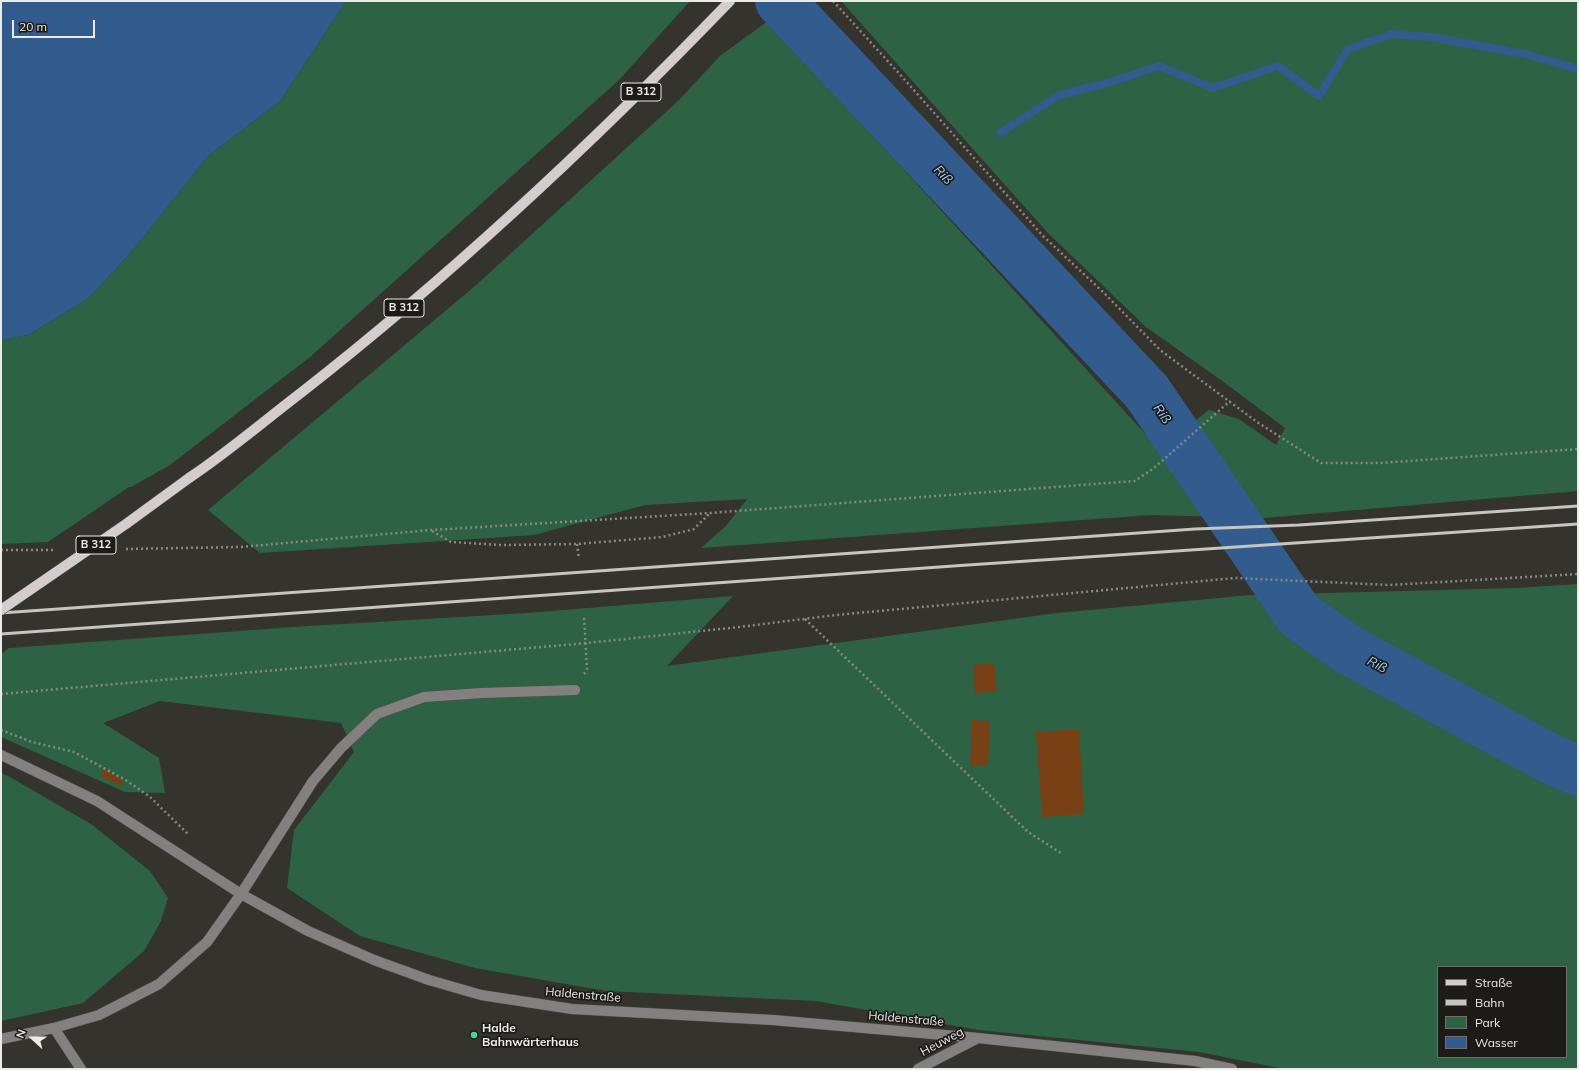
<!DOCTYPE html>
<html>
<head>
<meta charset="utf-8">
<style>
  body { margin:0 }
  #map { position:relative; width:1579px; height:1070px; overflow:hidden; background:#35332d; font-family:Mulish,sans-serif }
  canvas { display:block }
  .frame { position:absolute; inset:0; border:2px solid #edebe7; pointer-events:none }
  .legend { position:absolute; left:1437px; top:966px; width:130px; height:92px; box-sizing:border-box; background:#1c1b18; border:1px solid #706e6b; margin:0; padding:5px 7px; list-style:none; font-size:12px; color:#edebe7 }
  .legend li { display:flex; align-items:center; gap:8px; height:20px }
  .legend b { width:20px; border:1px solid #706e6b }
  .north { position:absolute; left:12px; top:1018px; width:40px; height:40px; -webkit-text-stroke:3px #1c1b18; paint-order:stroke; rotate:291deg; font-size:11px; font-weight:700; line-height:16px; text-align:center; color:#edebe7 }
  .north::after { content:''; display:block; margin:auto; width:14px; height:18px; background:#edebe7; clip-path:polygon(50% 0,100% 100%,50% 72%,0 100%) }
  .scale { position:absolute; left:12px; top:20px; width:83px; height:18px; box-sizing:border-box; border:2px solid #edebe7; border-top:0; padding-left:5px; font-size:12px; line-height:14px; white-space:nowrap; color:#edebe7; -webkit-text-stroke:3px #1c1b18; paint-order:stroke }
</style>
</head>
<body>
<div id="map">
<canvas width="1579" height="1070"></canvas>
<div class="frame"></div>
<ul class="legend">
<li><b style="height:5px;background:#d5cdcd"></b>Straße</li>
<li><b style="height:5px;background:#c7c5c1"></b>Bahn</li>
<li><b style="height:11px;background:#2d6344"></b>Park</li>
<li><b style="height:11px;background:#325b8e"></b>Wasser</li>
</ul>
<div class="north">N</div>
<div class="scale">20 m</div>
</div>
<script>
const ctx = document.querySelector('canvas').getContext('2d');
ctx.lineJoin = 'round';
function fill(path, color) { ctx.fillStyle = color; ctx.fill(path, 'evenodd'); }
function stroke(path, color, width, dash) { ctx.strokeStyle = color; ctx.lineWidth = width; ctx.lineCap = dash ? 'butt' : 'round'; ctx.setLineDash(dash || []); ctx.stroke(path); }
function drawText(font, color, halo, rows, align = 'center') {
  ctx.font = font + ' Mulish,sans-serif'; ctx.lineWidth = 3.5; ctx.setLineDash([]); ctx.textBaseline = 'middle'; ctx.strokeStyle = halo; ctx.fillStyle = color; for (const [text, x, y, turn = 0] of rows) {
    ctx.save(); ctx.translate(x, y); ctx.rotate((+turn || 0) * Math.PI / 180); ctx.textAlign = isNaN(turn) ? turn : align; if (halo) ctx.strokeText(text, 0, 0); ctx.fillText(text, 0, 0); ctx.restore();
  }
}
const green = new Path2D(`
  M346,1H690L619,80L310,357L170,465L131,487H129L48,542L1,544V340L28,335L89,298L133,250L208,156L280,101Z
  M841,1H1578V491L1263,518L1151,515L701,548L726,526L747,499L645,505L534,535L260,553L208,510L475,286L678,101L720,56L768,21L1159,449L1209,410L1239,419L1276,445L1285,428L1225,383L1146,327L1047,232Z
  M1578,584V1069H1284L1199,1052L978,1030L816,1001L606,991L475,968L360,936L287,888L294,830L354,752L341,723L160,701L103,723L159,758L165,793L125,792L1,737V654L9,648L293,627L527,613L733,596L667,666L1057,613L1251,595L1517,588ZM1438,967H1566V1057H1438Z
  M1,773L8,776L91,824L150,871L168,898L161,921L144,951L83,1003L1,1021Z`);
const water = new Path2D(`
  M1,1H346L280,101L208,156L133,250L89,298L28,335L1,340Z`);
const stream = new Path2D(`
  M1000,133L1059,95L1111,82L1159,66L1213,88L1278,66L1319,96L1348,49L1392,34L1431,37L1525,54L1578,69`);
const river = new Path2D(`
  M780,1L1147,392L1299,615L1349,650L1549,758L1578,771`);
const building = new Path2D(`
  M994,663L997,691L975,693L973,665Z
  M972,720L990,721L988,765H970Z
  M1079,729L1084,814L1042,817L1036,732Z
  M104,769L123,780L120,786L100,775Z`);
const path = new Path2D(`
  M833,1L905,80L1043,236L1103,292L1160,350L1257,422L1321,463H1379L1578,449
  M432,531L451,542L501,545L577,544L663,537L694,529L710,513
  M577,544L579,559
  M126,549L240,547L431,530L710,513L1135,481L1154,468L1230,401
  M1,550H53
  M805,619L1028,832L1061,853
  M584,674L587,669L584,616
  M1,694L587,643L739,627L836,615L1235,578L1390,585L1578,574
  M1,730L32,742L74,752L124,779L149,796L189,835`);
const minor = new Path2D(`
  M1,755L97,801L241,894L308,931L374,960L429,980L481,995L572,1009L773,1020L978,1038L1195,1061L1232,1069
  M54,1028L81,1069
  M1,1039L54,1028L99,1015L159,984L207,942L241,894L313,781L341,748L377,714L424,697L482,693L575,690
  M918,1069L978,1038`);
const major = new Path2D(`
  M189,478C228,452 264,421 302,392C454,273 596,140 730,1`);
const rail = new Path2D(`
  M1,613L1195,529L1299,525L1578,506
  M1,634C527,597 1052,557 1578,524`);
const majorBridge = new Path2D(`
  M1,610L126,524L189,478`);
const markers = [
  [474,1035,4,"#4ad49c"]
];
const shields = [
  [641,92,40],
  [404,308,40],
  [96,545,40]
];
const shieldNames = [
  ["B 312",641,92],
  ["B 312",404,308],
  ["B 312",96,545]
];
const streetNames = [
  ["Haldenstraße",583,995,5],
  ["Haldenstraße",906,1019,5],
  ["Heuweg",942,1042,-28]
];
const poiNames = [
  ["Halde",482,1028],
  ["Bahnwärterhaus",482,1042]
];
const waterNames = [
  ["Riß",943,175,47],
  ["Riß",1162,414,56],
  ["Riß",1377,665,28]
];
fill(green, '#2d6344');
fill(water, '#325b8e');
stroke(stream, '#325b8e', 8);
stroke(river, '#325b8e', 50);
fill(building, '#784115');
stroke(minor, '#52504b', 11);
stroke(major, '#52504b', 11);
stroke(path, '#8a8883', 2.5, [2, 3]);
stroke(minor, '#848080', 10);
stroke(major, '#d5cdcd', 10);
stroke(rail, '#c7c5c1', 3);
stroke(majorBridge, '#52504b', 11, []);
stroke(majorBridge, '#d5cdcd', 10);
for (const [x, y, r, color] of markers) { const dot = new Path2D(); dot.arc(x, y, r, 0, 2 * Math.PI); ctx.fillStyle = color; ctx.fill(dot); stroke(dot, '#1c1b18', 1.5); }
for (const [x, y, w] of shields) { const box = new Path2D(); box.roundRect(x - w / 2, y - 9, w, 18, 3); ctx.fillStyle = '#1c1b18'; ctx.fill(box); stroke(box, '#edebe7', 1); }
drawText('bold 11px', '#edebe7', null, shieldNames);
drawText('12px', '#edebe7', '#1c1b18', streetNames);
drawText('bold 12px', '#edebe7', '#1c1b18', poiNames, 'left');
drawText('italic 13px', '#a8ccf9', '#1c1b18', waterNames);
</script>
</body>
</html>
